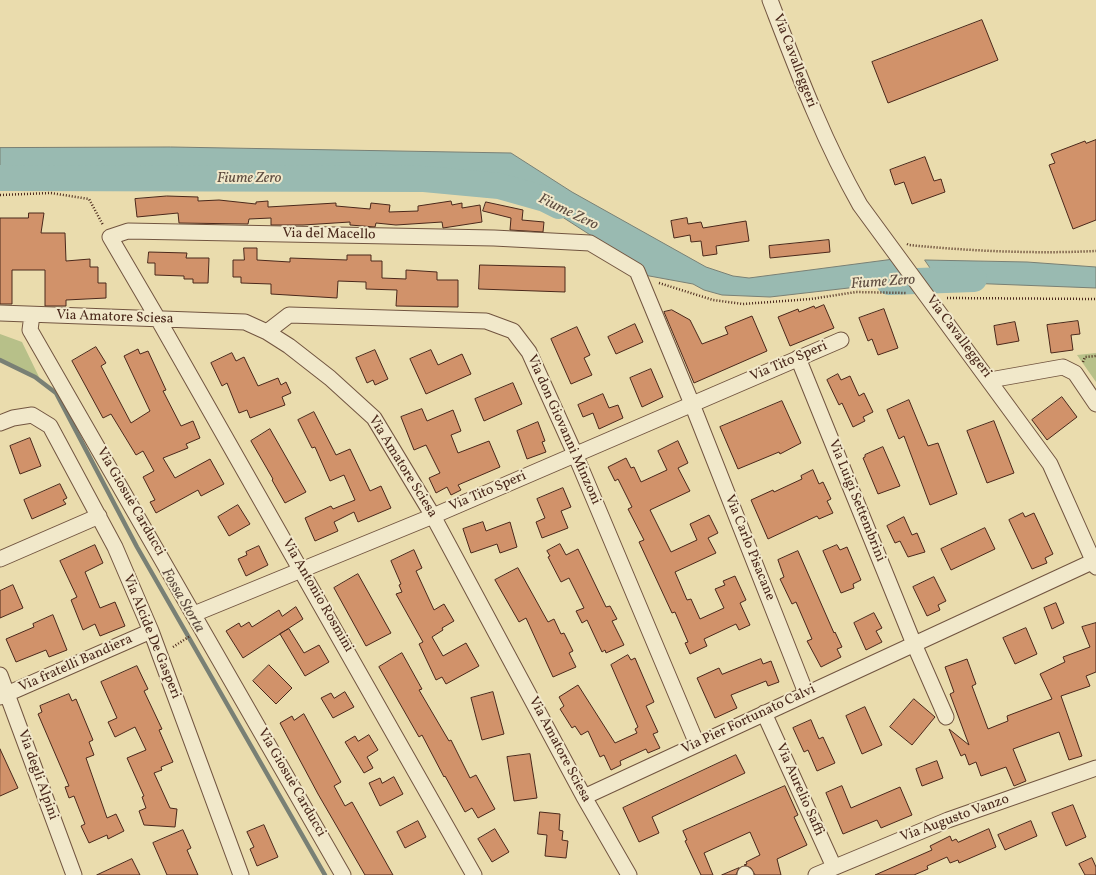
<!DOCTYPE html>
<html>
<head>
<meta charset="utf-8">
<style>
  body { margin:0 }
  canvas { display:block; background:#eadcad }
</style>
</head>
<body>
<canvas width="1096" height="875"></canvas>
<script>
const ctx = document.querySelector('canvas').getContext('2d');
ctx.lineJoin = 'round';
function fill(path, color) { ctx.fillStyle = color; ctx.fill(path, 'evenodd'); }
function stroke(path, color, width, dash) { ctx.strokeStyle = color; ctx.lineWidth = width; ctx.lineCap = dash ? 'butt' : 'round'; ctx.setLineDash(dash || []); ctx.stroke(path); }
function drawText(font, color, halo, rows, align = 'center') {
  ctx.font = font + ' Vollkorn,serif'; ctx.lineWidth = 4; ctx.setLineDash([]); ctx.textBaseline = 'middle'; ctx.strokeStyle = halo; ctx.fillStyle = color; for (const [text, x, y, turn = 0] of rows) {
    ctx.save(); ctx.translate(x, y); ctx.rotate((+turn || 0) * Math.PI / 180); ctx.textAlign = isNaN(turn) ? turn : align; if (halo) ctx.strokeText(text, 0, 0); ctx.fillText(text, 0, 0); ctx.restore();
  }
}
const green = new Path2D(`
  M0,334L22,342L40,379C34,381 9,363 0,359Z
  M1096,353V382L1077,355Z`);
const water = new Path2D(`
  M171,147L511,153L572,192L706,267L733,276L749,278L894,259L909,285L866,286L770,297L722,295L704,290L693,284L644,275L626,258L508,182L200,175L0,179V148Z
  M925,260L1027,262L1096,267V288L940,282Z`);
const stream = new Path2D(`
  M0,360L35,377L56,393L137,547L325,875`);
const river = new Path2D(`
  M0,178L424,179L499,186L545,199L559,206
  M889,282L974,279`);
const building = new Path2D(`
  M982,20L998,60L888,103L872,62Z
  M1096,140V220L1073,229L1049,165L1055,163L1051,154L1085,141L1086,143Z
  M925,157L934,181L941,179L945,192L912,204L904,182L895,185L890,170Z
  M167,196L198,197V201L219,200L256,204V202L268,201V207L336,203V206L370,209L371,203L390,205L389,212L418,211V206L451,201L452,205L462,203V208L480,205L482,222L443,228L442,222L396,225L376,223L375,227L350,225V222L303,225H271V218L249,219L248,224L179,223L178,213L137,217L135,199Z
  M486,202L523,210L522,220L544,222L543,232L510,230L511,218L483,211Z
  M29,213H44L41,233H65L66,261L90,259V267H98V283H106V298L66,300V306H45V270H12V304H0V218H28Z
  M687,218L688,224L701,222L703,228L746,221L749,241L716,246L717,254L703,256L701,241L691,242L690,235L674,238L671,221Z
  M829,240L830,252L770,258L769,246Z
  M244,248H257V260L290,262V258L347,260V255H371V261H382V278L406,279V270L437,272V280H458V307L396,306L397,290L366,289V282L338,281L337,298L271,294V284L241,283V277H233V260H244Z
  M149,252L187,253L186,258H209L208,283H193V279H184V276L155,275V263H148Z
  M480,265L565,267V292L479,289Z
  M824,305L834,328L790,346L778,317L798,309L799,312L814,306L815,308Z
  M884,309L898,348L878,355L872,339L868,341L859,318Z
  M672,310L690,320L702,344L728,334L725,327L752,316L767,351L694,383L664,312Z
  M1078,321L1080,334L1071,335L1073,350L1051,353L1047,325Z
  M1015,322L1019,341L997,345L994,326Z
  M635,324L643,342L616,354L608,337Z
  M577,327L590,355L584,358L592,375L571,384L551,339Z
  M96,347L106,363L101,366L131,423L150,411L124,356L138,349L140,354L148,351L166,390L163,391L181,426L193,421L200,438L186,444L188,448L163,458L175,478L210,459L224,484L201,496L198,490L156,513L150,502L155,500L143,477L154,471L143,451L136,455L111,414L103,418L72,361Z
  M375,350L388,379L375,385L373,380L367,383L356,358Z
  M431,350L438,365L462,354L471,374L426,394L410,359Z
  M232,353L236,361L244,357L258,386L278,378L281,385L286,382L291,393L282,397L285,405L250,418L247,410L239,413L227,383L222,386L211,363Z
  M651,369L663,397L642,407L630,378Z
  M838,374L841,380L850,376L859,396L864,393L873,412L863,417L865,421L853,427L842,403L839,405L827,380Z
  M513,383L522,404L484,421L475,399Z
  M603,394L609,408L618,405L623,418L599,429L593,413L583,417L578,405Z
  M1062,397L1077,417L1047,440L1032,420Z
  M909,400L928,446L938,443L957,494L930,505L904,436L899,439L887,410Z
  M782,401L801,443L780,454L779,452L738,469L720,427Z
  M422,409L427,421L453,410L461,431L451,435L458,453L489,441L500,467L458,485L461,490L451,495L447,487L436,493L429,478L440,473L426,445L414,450L401,417Z
  M314,412L336,455L350,449L370,491L381,486L391,508L358,522L354,512L334,522L338,531L315,541L305,518L331,506L333,509L355,500L344,475L330,481L315,447L312,448L298,420Z
  M994,421L1014,473L987,483L967,431Z
  M538,422L545,441L542,442L546,452L527,459L517,431Z
  M270,429L306,492L285,503L272,480L273,479L251,441Z
  M30,438L41,466L20,474L10,446Z
  M678,441L688,463L678,468L690,491L650,510L671,552L697,540L690,524L709,515L718,533L708,538L716,553L675,572L687,600L691,599L700,619L724,608L715,589L725,585L723,581L735,576L746,600L740,603L750,625L739,630L736,624L704,639L707,646L690,654L685,643L688,642L675,612L672,613L639,542L644,540L628,509L632,507L618,479L615,481L608,467L626,458L631,468L634,467L641,482L667,470L658,451Z
  M883,447L900,486L878,494L863,458L865,457V455Z
  M813,470L819,484L823,482L831,499L827,501L833,513L819,519L817,516L768,539L751,500L773,490L774,492L802,479L801,476Z
  M60,484L67,498L63,500L66,504L32,519L24,500Z
  M563,488L571,507L561,511L568,528L542,538L536,522L545,518L537,499Z
  M238,505L250,524L229,536L218,517Z
  M1023,513L1025,517L1034,513L1053,554L1045,558L1047,563L1032,569L1009,520Z
  M904,517L912,535L917,533L925,552L908,557L900,541L895,543L887,526Z
  M483,522L486,531L510,522L517,547L500,553L497,544L471,553L463,529Z
  M985,528L995,549L951,570L941,549Z
  M560,544L566,555L578,549L606,607L610,606L617,619L612,621L624,645L606,653L605,650L602,652L587,620L582,623L576,611L584,608L569,578L561,582L548,557L550,556L547,551Z
  M95,545L103,563L85,572L100,608L115,602L125,626L100,636L95,624L83,630L71,600L77,597L60,561Z
  M837,545L840,550L847,547L861,580L853,584L854,588L841,593L823,551Z
  M259,546L268,565L246,576L238,559L247,555L246,552Z
  M414,550L422,568L416,571L434,610L444,604L454,621L442,628L443,630L432,637L443,656L466,643L479,666L446,684L442,677L436,680L419,644L423,642L396,594L402,592L399,585L401,584L391,561Z
  M798,551L834,633L835,632L842,647L837,649L841,657L821,667L807,641L812,639L796,602L792,604L780,579L784,577L778,560Z
  M518,568L548,622L554,619L561,634L564,633L573,651L569,653L576,667L553,677L526,618L519,622L495,580Z
  M358,574L391,633L366,646L334,588Z
  M934,577L946,601L938,605L940,610L927,616L913,587Z
  M13,585L23,608L0,618V591Z
  M1056,603L1064,623L1052,629L1044,608Z
  M296,607L303,619L243,658L226,631L239,623L241,627L249,622L252,627L279,610L282,616Z
  M874,613L882,628L876,631L882,642L866,650L854,623Z
  M53,615L67,650L49,657L46,650L16,662L6,639L34,627L33,624Z
  M1096,623V672L1086,676L1090,686L1061,696L1082,756L1069,760L1059,732L1013,749L1026,781L1014,786L1006,767L981,776L976,762L969,765L965,754L961,756L949,729L969,745L950,694L954,692L945,667L967,659L976,684L972,686L988,729L1008,721L1007,716L1052,699L1040,674L1065,662L1063,657L1090,647L1082,627Z
  M1026,628L1037,654L1015,664L1003,638Z
  M289,629L304,653L319,645L329,662L305,676L280,634Z
  M402,653L422,689L419,690L449,741L451,740L470,778L476,775L495,809L478,818L472,808L465,812L445,776L444,777L422,735L419,737L379,667Z
  M628,655L631,660L635,658L654,702L646,706L658,732L653,734L660,748L648,753L646,749L620,761L621,765L611,770L604,755L600,757L588,731L581,735L575,726L572,728L560,709L564,706L559,697L578,685L615,743L637,733L635,729L638,727L611,665Z
  M761,659L763,664L771,661L779,682L768,686L766,681L731,695L737,708L715,718L697,678L719,668L722,674Z
  M269,665L292,688L276,704L253,681Z
  M137,666L148,689L144,691L162,729L159,730L173,762L161,767L162,770L154,773L170,808L177,809L175,827L144,825L139,811L146,808L142,797L144,796L127,758L146,750L135,727L115,737L108,722L117,718L101,682Z
  M345,692L354,707L333,718L321,698L331,693L334,698Z
  M493,692L504,734L482,740L471,698Z
  M69,694L72,701L76,699L93,740L89,742L94,755L86,758L107,818L116,814L124,831L108,839L107,835L89,843L81,826L85,824L74,796L69,798L65,787L69,786L38,714L42,712L40,706Z
  M914,699L935,717L912,745L890,727Z
  M865,707L882,745L862,754L846,716Z
  M304,714L341,782L334,786L345,806L352,802L393,875H365L318,794L280,723L292,716L294,720Z
  M811,720L819,739L823,737L835,763L817,771L808,750L804,752L793,728Z
  M369,735L378,750L367,757L373,768L364,773L345,742L355,736L358,741Z
  M0,749L18,788L0,796Z
  M530,754L537,798L514,801L507,757Z
  M736,755L745,773L652,817L659,833L639,842L623,808Z
  M937,761L943,778L922,786L916,769Z
  M394,777L403,794L380,806L369,783L380,778L382,783Z
  M785,786L798,815L794,817L807,845L777,859L781,875H755L751,868L744,865L747,864L746,862L760,855L750,832L704,853L713,875H701L685,841L687,840L683,831Z
  M842,786L851,808L900,787L912,815L881,828L877,820L843,834L826,793Z
  M1073,805L1086,837L1066,846L1052,813Z
  M540,812L560,814L559,830L563,831L562,840L568,841L566,858L545,856L547,835L538,834Z
  M418,821L426,837L405,848L397,832Z
  M1031,821L1037,836L1005,850L998,835Z
  M264,825L278,857L257,866L250,849L254,847L247,832Z
  M495,829L509,852L492,862L478,839Z
  M989,829L996,847L959,863L958,860L950,863L947,857L927,866L928,869L914,875H875L932,850L930,846L950,836L952,841L956,839L958,842Z
  M183,830L191,848L187,850L198,875H167L153,843Z
  M1092,858L1096,867V875H1085L1079,864Z
  M132,859L140,875H97Z
  M739,868L736,875H722Z`);
const path = new Path2D(`
  M0,195L51,193L89,199L103,225
  M907,244L909,245C970,251 1034,254 1096,251
  M659,283L713,300L743,304L811,299L856,292L906,293
  M947,298L1096,299
  M1083,362L1085,357L1096,356
  M173,647L190,636`);
const minor = new Path2D(`
  M770,0C797,70 823,140 860,205L1050,464L1096,567
  M0,313L245,322L267,332L289,346L330,378L374,418L433,516L584,797L629,875
  M32,315L30,330L343,875
  M267,332L289,315L486,321L513,331L529,352L575,454L697,744
  M798,358L914,644L946,717
  M990,380L1063,367L1075,373L1096,404
  M0,423L13,418L32,415L50,426L115,547L151,631L241,875
  M0,559L99,516
  M194,614L433,516L841,340
  M0,675L74,875
  M0,697L151,631
  M764,713L834,867
  M584,797L1094,561
  M745,874L746,875
  M474,875L158,319L110,237L128,231L494,238L590,243L637,271L692,404L806,693
  M816,875L948,820L1096,768`);
const streetNames = [
  ["Via Cavalleggeri",794,61,69],
  ["Via del Macello",329,235,1],
  ["Via Amatore Sciesa",115,318,2],
  ["Via Cavalleggeri",958,337,53],
  ["Via Tito Speri",789,362,-23],
  ["Via don Giovanni Minzoni",563,430,66],
  ["Via Amatore Sciesa",402,467,58],
  ["Via Tito Speri",488,492,-23],
  ["Via Luigi Settembrini",856,501,68],
  ["Via Giosuè Carducci",130,502,60],
  ["Via Carlo Pisacane",749,548,68],
  ["Via Antonio Rosmini",317,596,60],
  ["Via Alcide De Gasperi",151,637,68],
  ["Via fratelli Bandiera",76,664,-24],
  ["Via Pier Fortunato Calvi",749,720,-25],
  ["Via Amatore Sciesa",559,750,62],
  ["Via degli Alpini",37,775,70],
  ["Via Giosuè Carducci",291,783,60],
  ["Via Aurelio Saffi",799,790,66],
  ["Via Augusto Vanzo",955,819,-20]
];
const waterNames = [
  ["Fiume Zero",249,179],
  ["Fiume Zero",568,213,26],
  ["Fiume Zero",883,283,-4],
  ["Fossa Storta",182,601,60]
];
fill(green, '#b7c089');
fill(water, '#99bab1');
stroke(water, '#798075', 1);
stroke(stream, '#798075', 4.5);
stroke(river, '#99bab1', 26);
fill(building, '#d1926a');
stroke(building, '#4a281b', 1);
stroke(minor, '#725540', 17);
stroke(path, '#4a281b', 2.5, [1, 2]);
stroke(minor, '#f1e8ca', 15);
drawText('14px', '#4a281b', '#f1e8ca', streetNames);
drawText('italic 15px', '#5e4c40', '#f1e8ca', waterNames);
</script>
</body>
</html>
